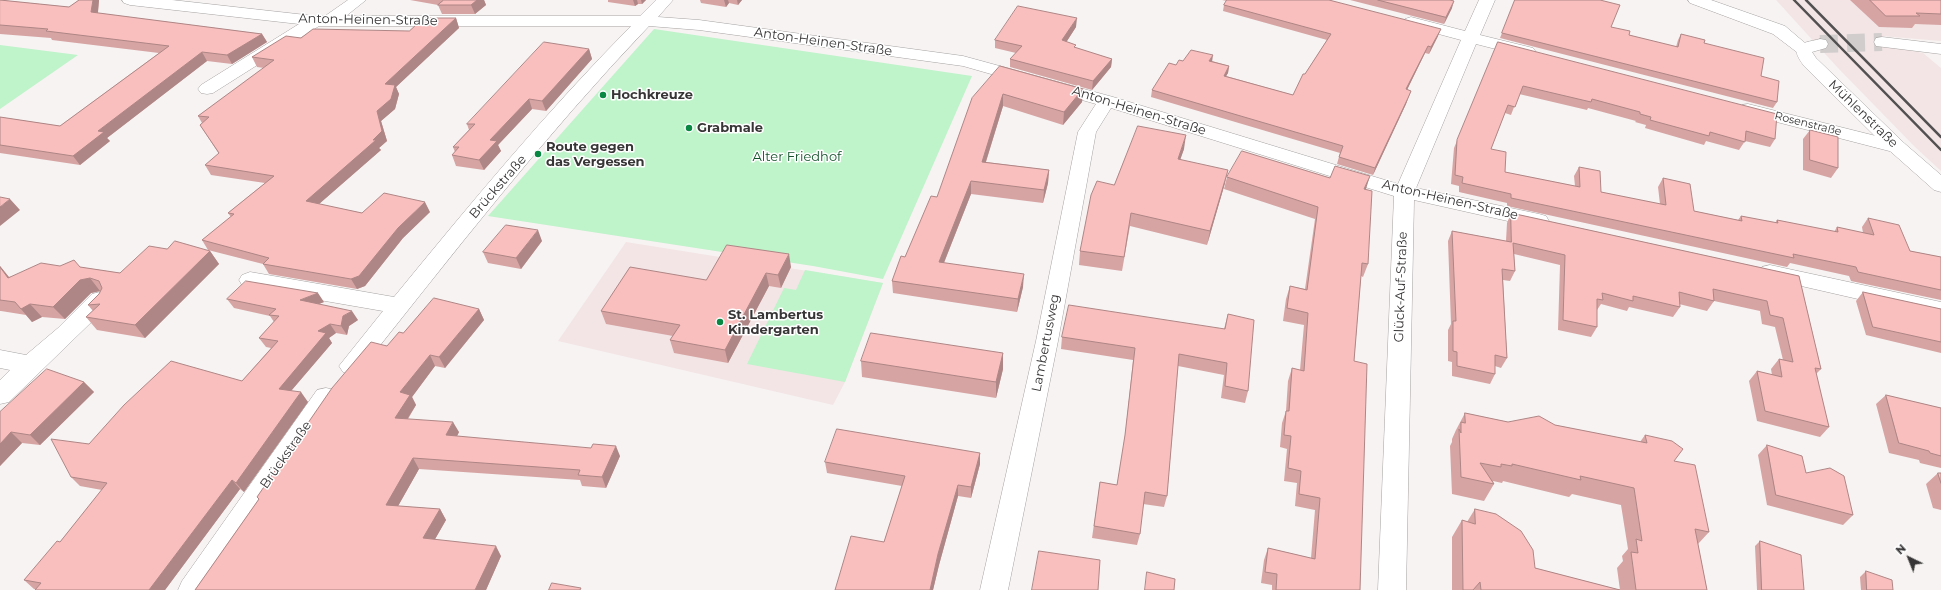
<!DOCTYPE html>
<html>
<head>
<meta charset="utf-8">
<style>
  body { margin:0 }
  #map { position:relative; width:1941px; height:590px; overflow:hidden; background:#f7f3f3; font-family:Montserrat,sans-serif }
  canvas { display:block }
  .north { position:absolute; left:1889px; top:538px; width:40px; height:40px; -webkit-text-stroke:3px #fff; paint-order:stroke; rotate:317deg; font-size:11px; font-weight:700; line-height:16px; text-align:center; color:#373535 }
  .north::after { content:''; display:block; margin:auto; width:14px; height:18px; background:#373535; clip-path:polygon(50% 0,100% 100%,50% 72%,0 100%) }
</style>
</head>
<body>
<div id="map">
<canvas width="1941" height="590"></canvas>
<div class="north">N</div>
</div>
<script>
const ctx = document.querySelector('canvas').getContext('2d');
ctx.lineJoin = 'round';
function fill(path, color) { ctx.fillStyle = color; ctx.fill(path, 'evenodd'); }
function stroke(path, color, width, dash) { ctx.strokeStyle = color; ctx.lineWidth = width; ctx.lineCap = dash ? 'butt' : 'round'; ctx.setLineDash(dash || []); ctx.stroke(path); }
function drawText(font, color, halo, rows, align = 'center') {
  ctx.font = font + ' Montserrat,sans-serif'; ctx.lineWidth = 3; ctx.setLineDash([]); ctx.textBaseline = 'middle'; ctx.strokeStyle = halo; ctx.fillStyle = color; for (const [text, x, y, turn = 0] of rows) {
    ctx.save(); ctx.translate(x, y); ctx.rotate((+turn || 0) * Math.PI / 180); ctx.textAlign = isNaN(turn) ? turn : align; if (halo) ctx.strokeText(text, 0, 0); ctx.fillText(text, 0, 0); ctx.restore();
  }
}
const built = new Path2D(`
  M1776,0H1941V41L1882,36L1898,48L1923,53L1941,68V171L1914,146L1838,68Z
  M626,242L883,283L845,382L833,405L558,341Z`);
const green = new Path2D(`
  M654,29L972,76L883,279L813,266L488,216Z
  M0,45L78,55L0,109Z
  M805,270L883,283L845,382L747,364L784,288L796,290Z`);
const tertiaryTunnel = new Path2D(`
  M1820,44L1882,42`);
const minor = new Path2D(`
  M122,0H172L315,16H325L348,0H366L346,16H640L656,0H673L658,17L699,20L963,56L1113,97L1398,184L1461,40L1405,25L1403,22L1405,19L1411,17L1465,31L1479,0H1495L1480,35L1533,48L1536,52L1533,56L1527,57L1476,44L1416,188L1539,214L1546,216L1549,221L1546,226L1539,228L1414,200L1406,590H1378L1394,196L1111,108L1096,132L1058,341L1008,590H980L1036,341L1078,132L1096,104L963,66L699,30L649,26C545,135 452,255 359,372L351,375L343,372L339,366L383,311L250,288L242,285L239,280L242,275L250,272L394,297C470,204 547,111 631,26H319L213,93L207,94L201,93L198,89L201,85L299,24L130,5L124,3Z
  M1688,0H1711L1785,26L1812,49L1810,53L1804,54L1798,53L1773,34L1690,3Z
  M1748,104L1904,143L1906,147L1904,151L1897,153L1742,113L1739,109L1742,105Z
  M1770,265L1941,302V318L1762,277L1759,272L1762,267Z
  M100,292L108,294L111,300L108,306L9,402L0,404V380L10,370L0,368V350L26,355L58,328L92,294Z
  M326,388L335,390L338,397L335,404L208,590H178L182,581L317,390Z`);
const tertiary = new Path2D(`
  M1882,37L1941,44V54L1876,46L1874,42L1876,38Z
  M1820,39L1826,40L1828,44L1826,48L1812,52L1816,58L1904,143L1941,175V192L1934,190L1890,151L1804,66C1788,44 1799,44 1820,39Z`);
const rail = new Path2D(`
  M1794,0L1941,150
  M1806,0L1941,137`);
const wall = new Path2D(`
  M0,0L69,7L79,0H99L98,13L262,34L267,42L232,64L207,61L107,138L110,141L80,165L0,153V117L60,126L159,53L52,40L51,38L0,34Z
  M410,0H484L486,5L475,14H442L438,5Z
  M608,0H646L642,4H638L635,6L608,2Z
  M700,0H742L738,5L729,3L726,7L701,3Z
  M1222,0H1329L1438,36L1429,54L1425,53L1407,90L1411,91L1406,104L1373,175L1337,164L1340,153L1151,97L1152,90L1176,65L1183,61H1212L1229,66L1228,73L1226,76L1293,95L1305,74L1327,40L1223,11L1224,5L1227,1Z
  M1350,0H1451L1452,8L1444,24Z
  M1515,0L1611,27L1629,35L1676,47L1678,40L1681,34L1704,43L1761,76L1777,102L1773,108L1500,38Z
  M1850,0H1941V25L1915,24L1912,28L1879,27Z
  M456,18L459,28L396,87L399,94L395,109L381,121L387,141L379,148L381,150L319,204L362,213L430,212L403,238L365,286L357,289L269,274L263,264L208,250L202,240L231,217L228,213L265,183L211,175L205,165L219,154L200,125L202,123L198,116L264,68L257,67L252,57L301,38L409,31Z
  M1076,27L1066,42L1076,48L1112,59L1111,67L1092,90L1010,67V59L1016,53L995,48V40Z
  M1498,42L1775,139L1770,147L1745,141L1739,150L1706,141L1704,145L1645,128L1646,125L1635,122L1636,121L1588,108L1587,110L1519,94L1511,115L1505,113L1491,149L1505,172L1575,186L1574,176L1579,167L1601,192L1660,204L1658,187L1663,178L1694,211L1738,220L1741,216L1775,223L1777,220L1834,232L1837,227L1863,233L1862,227L1868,218L1910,251L1941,257V300L1851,281L1849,276L1790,263L1787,267L1507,206V203L1459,192V186L1451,184L1454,148Z
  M589,49L592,59L546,111L532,109L498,145L501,151L484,170L456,166L452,155L455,152L453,147L469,130L467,124Z
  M1000,66L1083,89L1082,102L1063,125L1003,106L986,162L1049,170L1048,183L1043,203L971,194L944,263L1023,287L1017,312L893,293L892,281L937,197Z
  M1810,130L1838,168L1831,178L1803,170V139Z
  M1184,149L1180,159L1225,183L1207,245L1130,226L1122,271L1079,265L1080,251L1114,185Z
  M1227,177L1366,189L1368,264L1363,277L1361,276L1354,361L1360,590H1272V585L1261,583L1264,560L1268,548L1311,558L1315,510L1295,506L1297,483L1284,481L1287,449L1280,447L1282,423L1286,411L1288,381L1292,368L1300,370L1304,325L1283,321L1286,299L1290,286L1305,289L1315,219L1224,189Z
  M1511,213L1799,276L1821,369L1816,374L1829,427L1820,437L1757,421L1749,381L1757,371L1772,375L1771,369L1779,359L1783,360L1775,327L1762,324L1760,311L1714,301L1707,311L1679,304L1680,307L1673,317L1629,307L1627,311L1601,304L1597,310V327L1591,337L1558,330L1560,265L1514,254L1515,271L1510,281L1503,280L1507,358L1501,368L1495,366V374L1490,384L1452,376V362L1448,361V330L1451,324L1448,241L1452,231L1506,241L1507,223Z
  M542,241L521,269L488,263L483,252Z
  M167,249L210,251L219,264L145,338L97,330L86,317L93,311L88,305L99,294L100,291L91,293L65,319L42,317L32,322L26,315L1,311H0V266L9,277L60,266L80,267L120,273Z
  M791,267L781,288L769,286L728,363L674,353L670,340L673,336L606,324L601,311L706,280Z
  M1863,292L1941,309V353L1866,335L1856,301Z
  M227,299L324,302L319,304L358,320L349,326L347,335L336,333L329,338L332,343L291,391L308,402L244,492L240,489L165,590H35L36,589H34L24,580L60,542L102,490L80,486L71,477L89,444L242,381L271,348L266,347L259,338L274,322L270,316L234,308Z
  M479,309L484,320L445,368L435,366L412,397L416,405L408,419L459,432L457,436L620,456L606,488L582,486L580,480L419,469L398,506L440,509L446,520L435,539L501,556L486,590H195L259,499L257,497L387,346L403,333Z
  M1228,314L1248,391L1245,403L1221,398L1224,375L1178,366L1167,496L1164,507L1143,504L1140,534L1137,545L1092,538L1100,482L1117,485L1124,446L1133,360L1061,349L1062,337L1224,329Z
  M1003,353V369L996,398L862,377L861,361Z
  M84,382L94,392L40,445L22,443L0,466V412Z
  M1886,395L1941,408V468L1920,463L1919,460L1889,453L1876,404Z
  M1465,413L1508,422L1555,425L1640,442L1645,435L1674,461L1709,532L1698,544L1707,590H1620L1617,568L1623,561L1622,556L1628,549L1621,505L1572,494L1569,497L1503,481L1502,483L1493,481L1494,484L1484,501L1452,494L1450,446L1452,442V439L1456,430Z
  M1767,445L1853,515L1843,525L1767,505L1758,455Z
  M980,453V464L971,498L958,496L939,565L933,590H835L884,542L902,486L827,473L825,462Z
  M1938,473H1941V510L1933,508L1926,484Z
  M1475,509L1535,568L1620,590H1452V537L1462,520L1467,522Z
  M1760,541L1804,590H1757L1755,546Z
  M1866,571L1893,590H1861L1860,577Z`);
const shadedWall = new Path2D(`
  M93,0H99L97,21L91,12Z
  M473,0H484L486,5L475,14L471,5Z
  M633,0H637L638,4L635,6Z
  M641,0H646L642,4Z
  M724,0H728L729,3L726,7Z
  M737,0H742L738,5Z
  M1454,1L1452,8L1444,24L1446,17Z
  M456,18L459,28L396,87L399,94L395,109L381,121L387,141L379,148L381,150L311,211L306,201L373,140L377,111L385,84Z
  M1077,18L1076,27L1062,49V40Z
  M1441,29L1438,36L1429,54L1431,47Z
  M262,34L267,42L232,64L227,55Z
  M1428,46L1425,53L1404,96L1406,89Z
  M589,49L592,59L546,111L542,101Z
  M202,52L207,61L107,138L110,141L80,165L73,156L98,131Z
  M1213,55L1212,62L1209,61Z
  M1112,59L1111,67L1092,90L1093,81Z
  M1229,66L1228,73L1222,83L1224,76Z
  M1083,89L1082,102L1063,125L1064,112Z
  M1003,94V106L982,174V162Z
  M1408,98L1406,104L1373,175L1375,168Z
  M529,99L532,109L498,145L501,151L484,170L479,160L490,140Z
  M1186,135L1184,149L1176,172L1178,159Z
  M1049,170L1048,183L1043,203L1044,190Z
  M1228,170L1225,183L1207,245L1210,231Z
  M1370,176L1366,189L1360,201L1364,189Z
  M971,181V194L939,275V262Z
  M10,199L20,210L0,226V207Z
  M425,202L430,212L403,238L365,286L357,289L351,279L398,228Z
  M538,230L542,241L521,269L516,258Z
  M210,251L219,264L145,338L135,325Z
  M789,254L791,267L781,288L778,275Z
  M0,266L20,291L8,278L0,267Z
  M766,273L769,286L728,363L725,350Z
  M1024,274L1023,287L1017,312L1018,299Z
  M90,278L100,291L91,293L65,319L53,307L80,280Z
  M318,293L324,302L306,309L300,300Z
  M30,304L42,317L32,322L21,309Z
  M479,309L484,320L445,368L439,357Z
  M352,311L358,320L349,326L347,335L341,326L343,316Z
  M330,324L336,333L329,338L332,343L285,398L279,389L318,331Z
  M1003,353V369L996,398V382Z
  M430,355L435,366L412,397L416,405L401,429L395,418L400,392Z
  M84,382L94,392L40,445L30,435Z
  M301,392L308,402L244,492L236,483Z
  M453,422L459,432L452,446L446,435Z
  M11,432L22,443L0,466V444Z
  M616,446L620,456L606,488L602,477Z
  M980,453V464L971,498V487Z
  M413,458L419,469L393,515L386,505Z
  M232,480L240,489L165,590H149Z
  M958,485V496L939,565L933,590H930L938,554Z
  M440,509L446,520L430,548L423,538Z
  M496,546L501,556L486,590H475Z`);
const building = new Path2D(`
  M0,0L69,7L79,0H93L91,12L262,34L227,55L202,52L98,131L104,132L73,156L0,145V117L60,126L169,46L46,31L48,29L0,25Z
  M444,0H477L471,5H438Z
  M1227,0H1329L1441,29L1431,47L1428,46L1406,89L1411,91L1408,98L1375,168L1339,157L1343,146L1152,90L1169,63L1176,65L1179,60L1183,61L1191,50L1213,55L1209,61L1229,66L1224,76L1293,95L1303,74H1305L1331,34L1224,5Z
  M1378,0H1450L1454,1L1446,17Z
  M1515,0H1600L1620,5L1611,27L1630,31L1629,35L1678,47L1681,34L1705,40L1704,43L1764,58L1761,76L1779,81L1777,102L1502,33Z
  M1870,0H1941V14L1916,13L1920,16H1886Z
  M1018,6L1077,18L1062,40L1076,45L1074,47L1112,59L1093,81L1010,59L1022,46L995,40Z
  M424,18H456L385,84L395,85L391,99L377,111L382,131L373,140H376L306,201L362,213L384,193L425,202L398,228L359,276L351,279L263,264L269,258L202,240L234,214L228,213L274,176L205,165L219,153L200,125L209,117L198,116L274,60L252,57L286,36L301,38L313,29L409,31Z
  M544,42L589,49L542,101L529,99L490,140L497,141L479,160L452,155L459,147H453L475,124H467Z
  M1498,42L1777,114L1775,139L1746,131L1745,142L1710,132L1709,136L1650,120L1651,117L1640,114V112L1592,99L1591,102L1523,86L1515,107L1508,105L1491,149L1506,152L1505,172L1580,187L1579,167L1600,171L1601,192L1666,205L1663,178L1690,184L1694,211L1742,221L1741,216L1778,223L1777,220L1838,232L1837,227L1874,235L1868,218L1899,225L1910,251L1941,257V290L1858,272L1856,267L1793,254L1794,258L1511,198V194L1462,183L1463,177L1455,175L1457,140Z
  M1000,66L1083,89L1064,112L1003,94L982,162L1049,170L1044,190L971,181L939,262L1024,274L1018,299L892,281L901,256L905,257L931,196L937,197L972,98Z
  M1138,126L1186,135L1178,159L1228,170L1210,231L1131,213L1124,257L1080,251L1091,195L1097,181L1114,185Z
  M1810,130L1838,137V168L1810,160Z
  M1242,151L1330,178L1335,166L1370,176L1364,189L1372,191L1368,264L1362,263L1354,361L1367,364L1360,590H1276L1277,574L1265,572L1268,548L1315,559L1320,498L1299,494L1301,471L1288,468L1291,436L1284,435L1286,411H1289L1292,368L1304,371L1308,313L1287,308L1290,286L1307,290L1318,207L1227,177Z
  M0,197L10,199L0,207Z
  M1511,213L1799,276L1821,369L1815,368L1829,427L1765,411L1757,371L1782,377L1779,359L1793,362L1783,318L1770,315L1767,301L1713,289L1714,301L1679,292L1680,307L1633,296V301L1602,293L1603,300L1597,299V327L1563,320L1565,255L1513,243L1515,271L1502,269L1507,358L1495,355V374L1457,366V352L1453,351V321H1456L1452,231L1511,242Z
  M506,225L538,230L516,258L483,252Z
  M175,241L210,251L135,325L86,317L100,304L88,305L99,294L102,288L99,281L90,278L80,280L53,307L30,304L21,309L15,302L0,300V267L8,278L41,263L60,266L74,260L80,267L120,273L149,246L167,249Z
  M727,245L789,254L778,275L766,273L725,350L670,340L680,325L601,311L630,267L706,280Z
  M246,281L318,293L300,300L352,311L343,316L341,326L330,324L318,331L326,333L279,389L301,392L236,483L232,480L149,590H35L41,583L24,580L57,541L60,542L107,483L71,477L51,439L89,444L124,405L171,361L242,381L278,341L259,338L279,316L269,315L276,309L227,299Z
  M1863,292L1941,309V342L1873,327Z
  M434,298L479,309L439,357L430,355L400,392L410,395L395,418L453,422L446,435L591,448L593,444L616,446L602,477L578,475L580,470L413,458L386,505L440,509L423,538L496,546L475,590H195L259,499L257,497L332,388L371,342L387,346L399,332L403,333Z
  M1069,305L1225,329L1228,314L1254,320L1248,391L1225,386L1227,363L1179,354L1167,496L1145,492L1140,534L1094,526L1100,482L1117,485L1125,435L1135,348L1062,337Z
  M871,333L1003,353L996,382L861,361Z
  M47,369L84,382L30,435L11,432L0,444V412Z
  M1886,395L1941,408V456L1930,453L1929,451L1899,443Z
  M1465,413L1508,422L1539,416L1555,425L1647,443L1645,435L1672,441L1683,449L1674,461L1695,465L1709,532L1695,529L1707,590H1636L1631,552L1638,553L1636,539L1642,541L1634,488L1580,476L1581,480L1512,464V466L1501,464V467L1480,463L1494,484L1461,477L1459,429L1461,433V422L1465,423Z
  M837,429L980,453L971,487L958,485L938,554L930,590H835L851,536L884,542L905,476L825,462Z
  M1767,445L1802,456L1806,473L1830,468L1844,476L1853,515L1776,495Z
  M1938,473H1941V483Z
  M1475,509L1496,514L1521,531L1533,550L1535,568L1620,590H1481L1480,582L1473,590H1463L1462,520L1475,524Z
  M1760,541L1801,555L1804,590H1762Z
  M1039,551L1100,560L1098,590H1032Z
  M1866,571L1892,580L1893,590H1867Z
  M1147,572L1175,579L1174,590H1145Z
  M552,583L581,588L580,590H549Z`);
const markers = [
  [603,95,4,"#088843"],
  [689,128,4,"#088843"],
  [538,154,4,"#088843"],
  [720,322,4,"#088843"]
];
const farStreetnames = [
  ["Rosenstraße",1808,124,14]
];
const streetNames = [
  ["Anton-Heinen-Straße",368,20,1],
  ["Anton-Heinen-Straße",823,42,8],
  ["Anton-Heinen-Straße",1139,111,17],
  ["Mühlenstraße",1863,114,44],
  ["Brückstraße",498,187,-49],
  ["Anton-Heinen-Straße",1450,200,13],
  ["Glück-Auf-Straße",1401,287,-88],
  ["Lambertusweg",1046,343,-79],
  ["Brückstraße",286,455,-55]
];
const poiNames = [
  ["Hochkreuze",611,95],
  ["Grabmale",697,128],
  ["Route gegen",546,147],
  ["das Vergessen",546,162],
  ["St. Lambertus",728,315],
  ["Kindergarten",728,330]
];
const parkNames = [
  ["Alter Friedhof",797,157]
];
fill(built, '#f3e5e5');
fill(green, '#bff3ca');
stroke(tertiaryTunnel, '#d1cdcd', 18, [18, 9]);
stroke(minor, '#a6a2a2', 1);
stroke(tertiary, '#a6a2a2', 1);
fill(minor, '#fff');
fill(tertiary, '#fff');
stroke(rail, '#525050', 2.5);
fill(wall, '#d6a4a3');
fill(shadedWall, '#ae8685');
fill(building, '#f9bfbe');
stroke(building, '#ae8685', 1);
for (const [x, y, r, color] of markers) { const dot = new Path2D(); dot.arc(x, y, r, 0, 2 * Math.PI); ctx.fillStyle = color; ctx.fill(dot); stroke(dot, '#fff', 1.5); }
drawText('11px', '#373535', '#fff', farStreetnames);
drawText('13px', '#373535', '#fff', streetNames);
drawText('bold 13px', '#373535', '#fff', poiNames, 'left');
drawText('13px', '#13512a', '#fff', parkNames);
</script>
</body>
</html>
